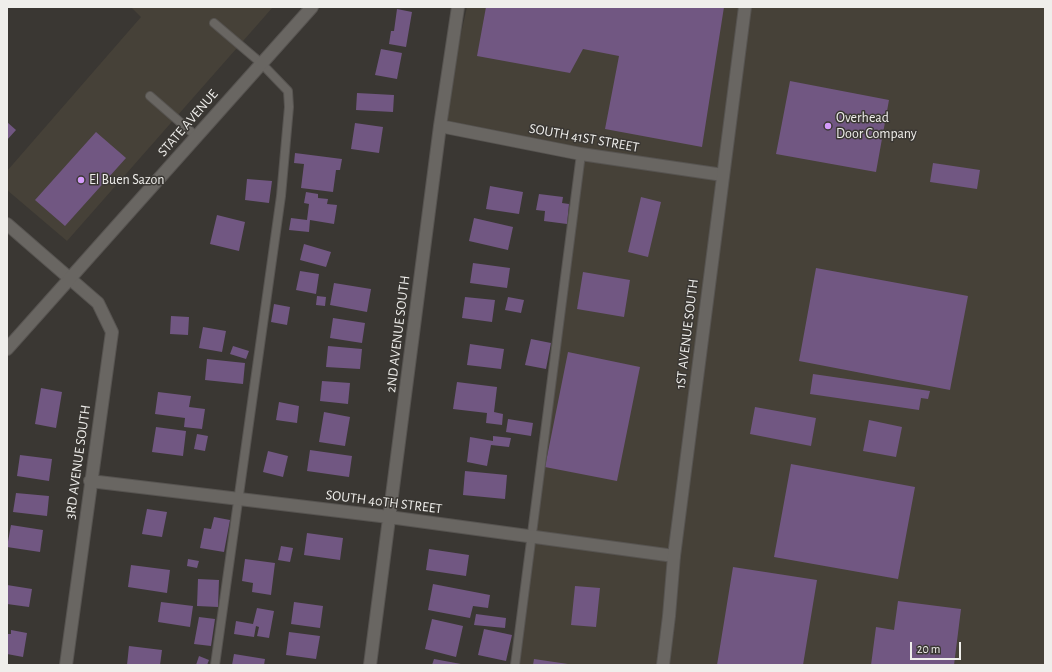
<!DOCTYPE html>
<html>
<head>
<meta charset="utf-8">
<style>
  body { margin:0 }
  #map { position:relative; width:1052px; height:672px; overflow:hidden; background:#3a3733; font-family:"Alegreya Sans",sans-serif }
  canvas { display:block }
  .frame { position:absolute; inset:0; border:8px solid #efeeeb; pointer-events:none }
  .scale { position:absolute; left:910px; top:642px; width:51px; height:18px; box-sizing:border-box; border:2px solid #efeeeb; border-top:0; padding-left:5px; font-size:12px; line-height:14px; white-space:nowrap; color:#efeeeb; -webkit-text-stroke:3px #3a3733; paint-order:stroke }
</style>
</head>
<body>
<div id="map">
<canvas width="1052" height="672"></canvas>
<div class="frame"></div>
<div class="scale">20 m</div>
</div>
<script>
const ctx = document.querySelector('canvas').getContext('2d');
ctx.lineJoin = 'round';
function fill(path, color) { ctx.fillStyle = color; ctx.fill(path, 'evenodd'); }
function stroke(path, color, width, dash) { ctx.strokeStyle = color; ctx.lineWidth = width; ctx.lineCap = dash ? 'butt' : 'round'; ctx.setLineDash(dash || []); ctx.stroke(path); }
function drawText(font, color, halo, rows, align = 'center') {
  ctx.font = font + ' "Alegreya Sans",sans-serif'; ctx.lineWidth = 3; ctx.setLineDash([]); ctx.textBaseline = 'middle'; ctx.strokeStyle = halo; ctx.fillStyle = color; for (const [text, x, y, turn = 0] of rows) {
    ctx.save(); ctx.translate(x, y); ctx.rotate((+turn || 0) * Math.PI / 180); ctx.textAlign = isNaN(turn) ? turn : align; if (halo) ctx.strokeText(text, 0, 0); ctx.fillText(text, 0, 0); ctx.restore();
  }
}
const built = new Path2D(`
  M131,7H273L67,241L7,190V171L141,17Z
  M467,7H1045V665H513L581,154L440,126Z`);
const building = new Path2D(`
  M486,7H724L702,147L605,129L619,56L583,49L570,73L477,56Z
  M397,9L412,12L406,47L389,44L391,31H394Z
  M381,49L402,53L397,79L375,75Z
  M790,81L889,100L876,172L776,154Z
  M357,93L394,95L393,112L356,110Z
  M7,122L16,130L7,140Z
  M355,123L383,127L379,153L351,149Z
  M96,132L126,158L65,226L35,200Z
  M295,153L342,159L340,170H336L333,192L301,188L304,164L294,163Z
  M933,163L980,170L977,189L930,182Z
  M247,179L272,181L269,203L245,200Z
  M490,186L523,192L519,214L486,209Z
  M306,192L318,194V198L328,199L327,204L337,205L334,224L310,220L309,232L289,230L291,218L307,220L309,204L304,203Z
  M539,194L563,197L562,203L569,204L567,224L544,221L545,211L536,210Z
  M641,197L661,202L648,257L628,252Z
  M217,215L245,222L239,251L210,244Z
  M474,218L513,227L508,250L469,241Z
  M304,244L331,252L326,267L300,260Z
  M473,263L510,268L507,288L470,283Z
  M816,268L968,296L950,390L799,361Z
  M300,271L319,274L316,294L296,290Z
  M583,272L630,280L624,317L577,309Z
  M334,283L371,289L367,312L330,305Z
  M317,296L326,297L325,306L316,305Z
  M465,297L495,300L492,322L462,318Z
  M508,297L524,300L521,313L505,310Z
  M274,304L290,307L287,325L271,322Z
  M171,316L189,317L188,335L170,334Z
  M333,318L365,323L362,343L330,338Z
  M203,327L226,331L222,352L199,348Z
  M531,339L551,343L546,369L525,365Z
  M470,344L504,349L501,369L467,365Z
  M233,346L249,351L246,359L230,354Z
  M328,346L362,349L360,369L326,367Z
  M568,352L640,367L617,481L545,467Z
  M207,359L245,363L243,384L205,380Z
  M813,374L930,391L928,399L921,398L919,410L810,394Z
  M322,381L350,383L348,404L320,401Z
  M457,382L497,387L494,412L503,414L502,425L486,423L487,413L453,409Z
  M41,388L62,392L56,428L35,424Z
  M158,392L191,396L189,407L205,409L202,429L184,427L185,418L155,414Z
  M279,402L299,406L297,423L276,420Z
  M755,407L816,418L811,446L750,434Z
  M324,412L350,417L345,446L319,442Z
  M508,419L533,423L531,436L506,432Z
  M869,420L902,427L896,457L863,451Z
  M156,427L186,431L183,456L152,452Z
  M197,434L208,436L205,451L194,449Z
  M493,436L511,438L509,447L491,445L487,466L467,462L470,437L493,441Z
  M310,450L352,456L349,477L307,471Z
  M268,451L288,456L283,477L263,472Z
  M20,455L52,459L49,481L17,476Z
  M791,464L915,487L898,579L774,557Z
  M465,471L507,475L505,499L463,495Z
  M16,493L49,496L47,516L13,512Z
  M147,509L167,512L162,537L142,534Z
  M214,517L230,520L224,552L200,548L204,528L211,529Z
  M11,525L43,530L40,552L7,547Z
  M307,533L343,538L340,560L304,555Z
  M281,546L293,548L290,562L278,560Z
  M429,549L469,555L466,576L426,570Z
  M188,559L199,561L197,568L187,566Z
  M245,559L275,563L271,595L252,592L253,583L242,581Z
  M131,565L170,570L167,593L128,587Z
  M733,567L817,580L803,665H717Z
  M198,579L219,580L218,607L197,606Z
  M433,584L490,595L488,608L473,606L470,618L428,610Z
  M7,585L32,589L29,607L7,604Z
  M575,586L600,588L596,627L571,625Z
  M898,601L961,609L954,665H871L876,627L894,630Z
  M161,602L193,606L190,627L158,622Z
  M294,602L323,606L320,628L291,624Z
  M257,608L274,611L269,638L257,636L259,627L256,626L254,637L234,634L236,621L253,624Z
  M476,614L506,618L505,628L474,625Z
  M199,617L215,619L211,646L194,644Z
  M432,619L463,626L456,657L425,649Z
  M484,629L512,635L506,661L478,655Z
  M11,630L27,633L23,657L7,654V634H11Z
  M289,632L320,636L316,659L286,655Z
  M129,646L162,650L160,665H127Z
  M234,654L265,659L264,665H232Z
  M199,656L209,660L207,665H196Z
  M434,659L461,664V665H432Z
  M534,659L568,664V665H533Z`);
const lane = new Path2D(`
  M214,23L261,63L288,91L289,107L281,196L215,665
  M150,96L196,136
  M515,665L581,154`);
const street = new Path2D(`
  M440,126L581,154L723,175
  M7,224L98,303L112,332L66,665
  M90,481L389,517L674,556
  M370,665L440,126L458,7`);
const secondary = new Path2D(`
  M7,349L312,7
  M663,665L669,616L674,556L745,7`);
const markers = [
  [828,126,4,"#d59bfb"],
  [81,180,4,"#d59bfb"]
];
const poiNames = [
  ["Overhead",836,118],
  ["Door Company",836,134],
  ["El Buen Sazon",89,180]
];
const streetNames = [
  ["STATE AVENUE",188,123,-49],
  ["SOUTH 41ST STREET",584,138,10],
  ["2ND AVENUE SOUTH",398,334,-83],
  ["1ST AVENUE SOUTH",687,334,-83],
  ["3RD AVENUE SOUTH",78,462,-82],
  ["SOUTH 40TH STREET",384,502,7]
];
fill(built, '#464138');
fill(building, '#715782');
stroke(lane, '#575451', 10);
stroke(street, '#575451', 14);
stroke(secondary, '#575451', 14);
stroke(lane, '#696662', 8);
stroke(street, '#696662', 12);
stroke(secondary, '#696662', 12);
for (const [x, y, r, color] of markers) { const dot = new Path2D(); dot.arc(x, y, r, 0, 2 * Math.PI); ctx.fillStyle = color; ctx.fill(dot); stroke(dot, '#3a3733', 1.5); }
drawText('14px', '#efeeeb', '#3a3733', poiNames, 'left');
drawText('14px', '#efeeeb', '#3a3733', streetNames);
</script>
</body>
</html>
